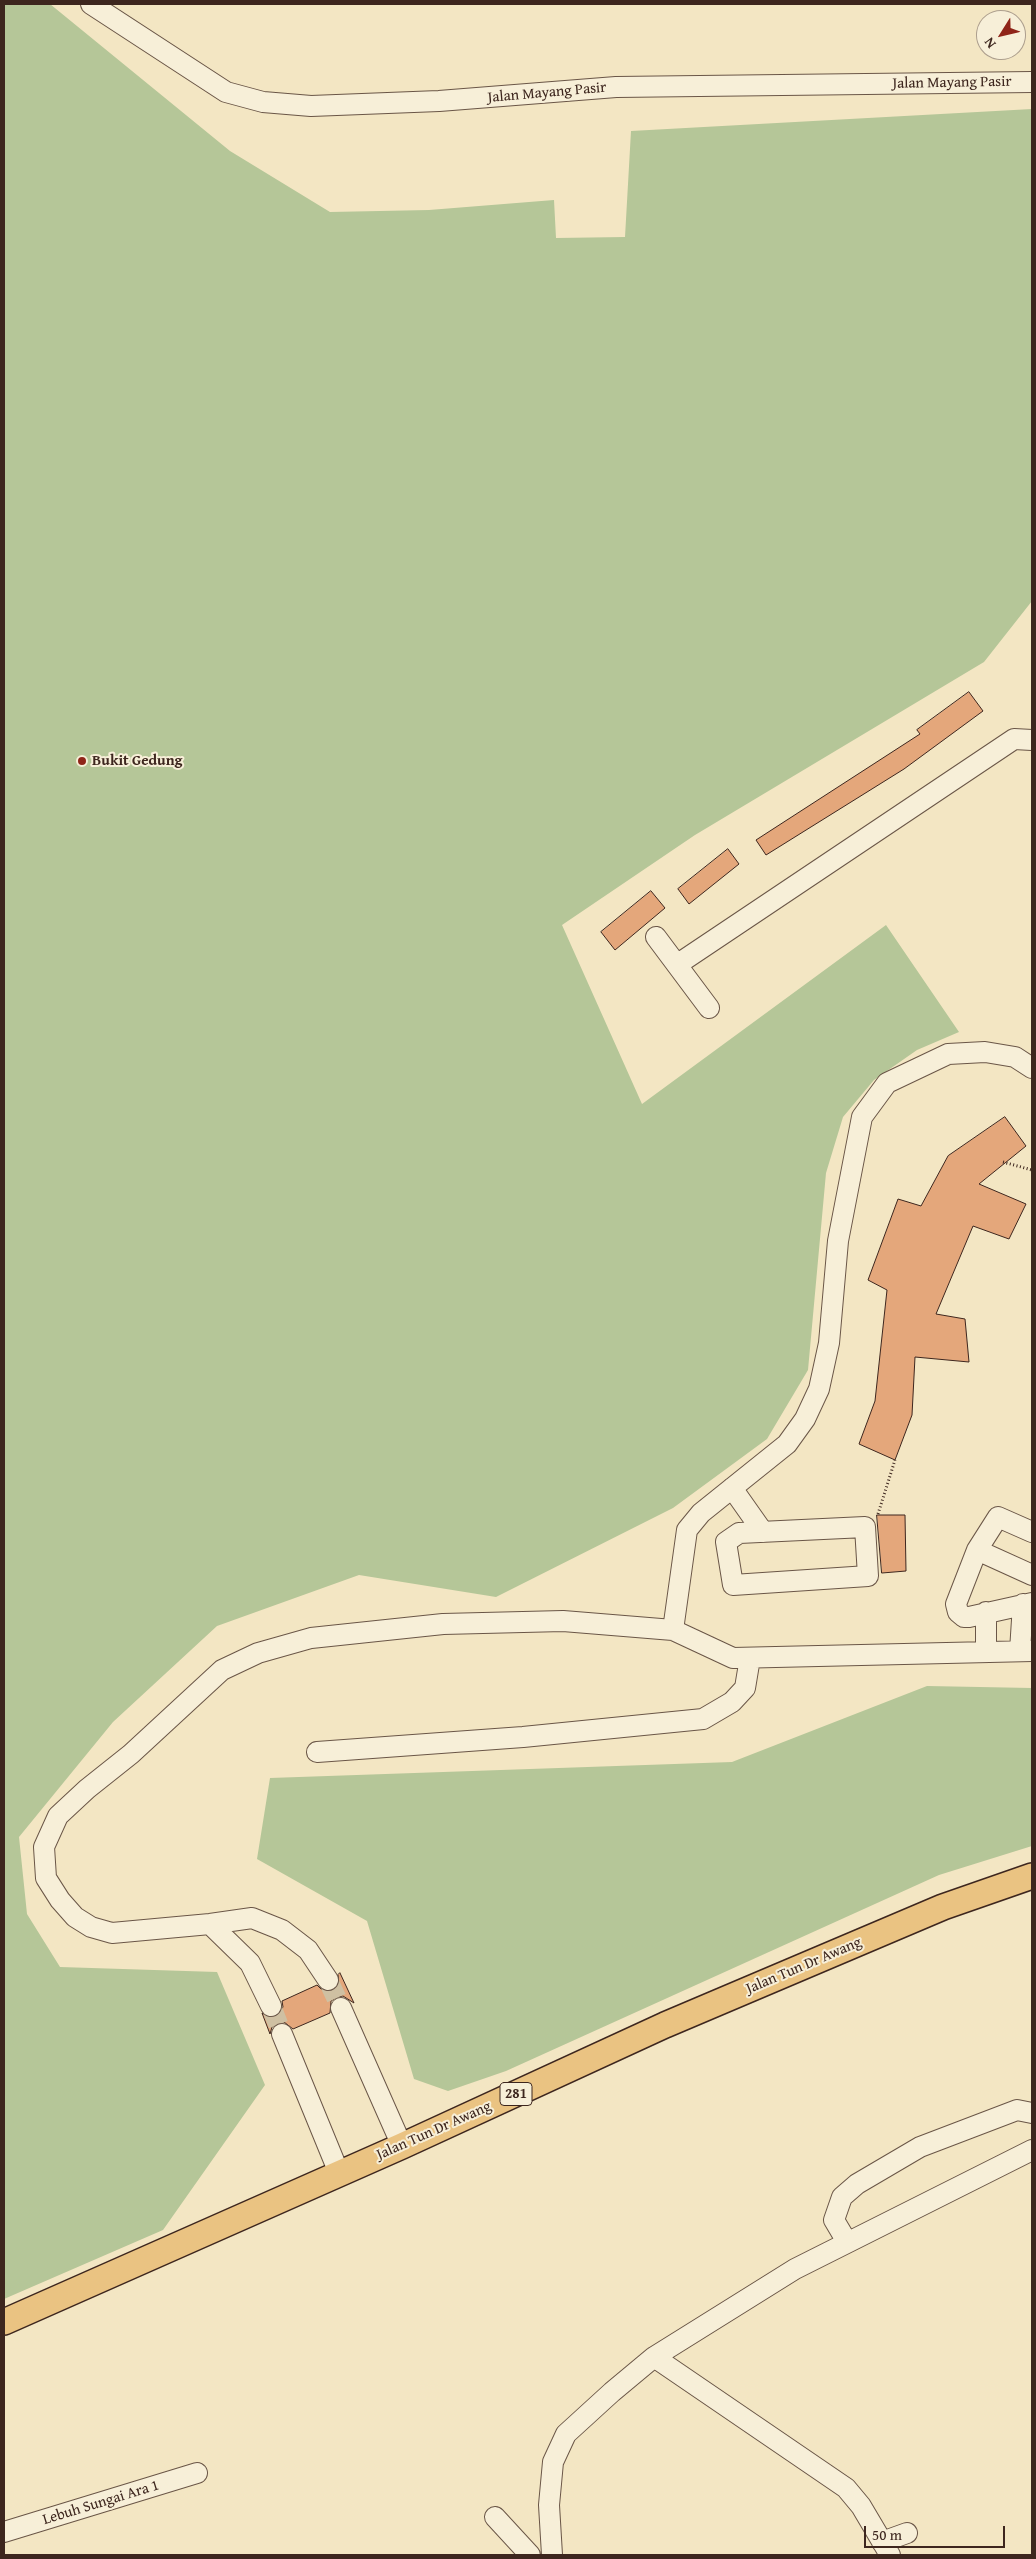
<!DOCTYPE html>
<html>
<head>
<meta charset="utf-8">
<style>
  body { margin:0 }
  #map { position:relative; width:1036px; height:2559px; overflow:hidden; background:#f3e6c3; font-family:"Gentium Book Plus",serif }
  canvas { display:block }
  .frame { position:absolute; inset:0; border:5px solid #3d261e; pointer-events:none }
  .north { position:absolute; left:976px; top:10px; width:50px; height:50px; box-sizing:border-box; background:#f7efd8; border:1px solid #ad9f8e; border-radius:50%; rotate:234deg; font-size:14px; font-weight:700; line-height:20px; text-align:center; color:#3d261e }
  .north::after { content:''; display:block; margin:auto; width:18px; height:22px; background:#8f2418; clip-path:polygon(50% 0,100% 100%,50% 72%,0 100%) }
  .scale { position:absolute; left:864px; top:2526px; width:141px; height:22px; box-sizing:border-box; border:2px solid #3d261e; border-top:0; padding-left:6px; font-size:15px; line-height:18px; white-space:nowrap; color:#3d261e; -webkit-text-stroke:4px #f7efd8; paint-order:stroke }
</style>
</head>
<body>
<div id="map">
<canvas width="1036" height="2559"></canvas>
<div class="frame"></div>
<div class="north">N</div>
<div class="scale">50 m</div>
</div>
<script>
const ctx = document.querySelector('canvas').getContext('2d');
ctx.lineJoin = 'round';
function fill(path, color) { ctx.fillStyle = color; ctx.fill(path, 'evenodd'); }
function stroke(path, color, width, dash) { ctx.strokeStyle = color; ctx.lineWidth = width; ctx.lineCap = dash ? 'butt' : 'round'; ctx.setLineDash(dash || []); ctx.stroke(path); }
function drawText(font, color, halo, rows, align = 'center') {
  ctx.font = font + ' "Gentium Book Plus",serif'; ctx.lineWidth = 4; ctx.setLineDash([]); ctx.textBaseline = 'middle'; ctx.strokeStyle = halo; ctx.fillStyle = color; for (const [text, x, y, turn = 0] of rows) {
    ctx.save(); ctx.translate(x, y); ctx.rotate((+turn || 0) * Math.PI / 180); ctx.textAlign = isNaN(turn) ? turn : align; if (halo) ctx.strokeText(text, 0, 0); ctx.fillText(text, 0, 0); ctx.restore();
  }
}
const green = new Path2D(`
  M4,4H50L230,151L330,212L429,210L554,200L556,238L625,237L631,131L1032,109V601L984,662L695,835L562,925L642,1104L886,925L959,1032L917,1050L874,1080L843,1117L826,1173L808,1370L767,1439L673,1508L496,1597L359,1575L217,1626L113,1722L19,1837L27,1914L60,1967L217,1972L265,2085L163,2230L4,2299Z
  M927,1686L1032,1688V1846L939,1875L506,2071L448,2091L414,2079L367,1921L257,1859L270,1778L732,1762Z`);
const building = new Path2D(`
  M969,692L983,711L904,769L766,855L756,840L920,734L917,730Z
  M728,849L739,864L689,904L678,889Z
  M651,891L665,908L615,950L601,932Z
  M1005,1117L1026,1146L979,1184L1026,1204L1009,1239L973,1226L936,1314L965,1319L969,1362L915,1357L912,1415L895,1460L859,1444L875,1401L887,1290L868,1280L898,1199L921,1206L948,1156Z
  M877,1515H905L906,1571L882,1573Z
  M340,1973L354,2003L343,1996L337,1997L331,2001L330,2013L293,2029L284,2022L278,2023L272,2027L270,2034L262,2013L270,2018L277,2016L283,2007L282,2001L317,1985L323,1991L334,1990L339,1985L338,1975Z`);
const minorTunnel = new Path2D(`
  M328,1980L341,2008
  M271,2006L282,2034`);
const path = new Path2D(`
  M1003,1162L1032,1170
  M878,1514L895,1460`);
const minor = new Path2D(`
  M91,4L226,92L263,102L311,106L439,101L616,87L1032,82
  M656,937L709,1008
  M678,964L1014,739L1032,740
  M732,1488L763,1532
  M865,1527L868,1576L733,1585L726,1542L739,1533Z
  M1032,1532L998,1517L977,1550L956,1604L958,1612L964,1617H969L1032,1603
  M977,1550L1032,1575
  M673,1630L687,1530L701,1513L787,1444L805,1419L819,1389L829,1343L838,1241L862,1117L887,1083L948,1054L985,1052L1015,1057L1032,1068
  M986,1651V1612
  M1020,1651L1023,1604
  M317,1752L523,1737L703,1719L732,1702L745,1688L750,1658
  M210,1924L250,1963L271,2006
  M328,1980L308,1950L282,1930L252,1918L210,1924L112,1933L91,1927L75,1917L60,1900L46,1878L44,1847L58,1816L87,1789L131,1754L222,1670L258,1653L311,1638L443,1624L563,1621L673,1630L733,1658L1032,1651
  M341,2008L402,2146
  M282,2034L339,2173
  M847,2242L834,2220L842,2197L857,2184L920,2147L1017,2110L1032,2113
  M654,2357L846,2488L861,2506L890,2555
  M495,2517L530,2555
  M4,2532L197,2473
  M882,2542L907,2533
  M552,2555L549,2505L553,2462L566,2434L612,2392L654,2357L795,2269L1032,2150`);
const major = new Path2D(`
  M4,2322L402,2146L665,2025L943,1907L1032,1876`);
const markers = [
  [82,761,5,"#8f2418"]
];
const shields = [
  [516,2094,32]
];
const shieldNames = [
  ["281",516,2094]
];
const streetNames = [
  ["Jalan Mayang Pasir",952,83,-1],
  ["Jalan Mayang Pasir",547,93,-5],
  ["Jalan Tun Dr Awang",804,1966,-23],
  ["Jalan Tun Dr Awang",434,2131,-24],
  ["Lebuh Sungai Ara 1",101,2503,-17]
];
const poiNames = [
  ["Bukit Gedung",92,761]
];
fill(green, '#b5c698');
fill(building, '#e4a77b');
stroke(building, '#3d261e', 1);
stroke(minorTunnel, '#cfc0a2', 20, [20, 10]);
stroke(minor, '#6a5647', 22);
stroke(major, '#3d261e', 28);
stroke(path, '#3d261e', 3, [1, 2.5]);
stroke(minor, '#f7efd8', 20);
stroke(major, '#eac382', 25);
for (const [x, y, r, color] of markers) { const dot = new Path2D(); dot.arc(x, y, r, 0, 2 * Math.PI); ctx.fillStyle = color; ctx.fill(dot); stroke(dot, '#f7efd8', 2); }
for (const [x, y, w] of shields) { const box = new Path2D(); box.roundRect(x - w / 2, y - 11.5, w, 23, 4); ctx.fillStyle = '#f7efd8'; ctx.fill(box); stroke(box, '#3d261e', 1); }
drawText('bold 14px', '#3d261e', null, shieldNames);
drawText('15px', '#3d261e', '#f7efd8', streetNames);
drawText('bold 15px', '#3d261e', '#f7efd8', poiNames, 'left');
</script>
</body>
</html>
